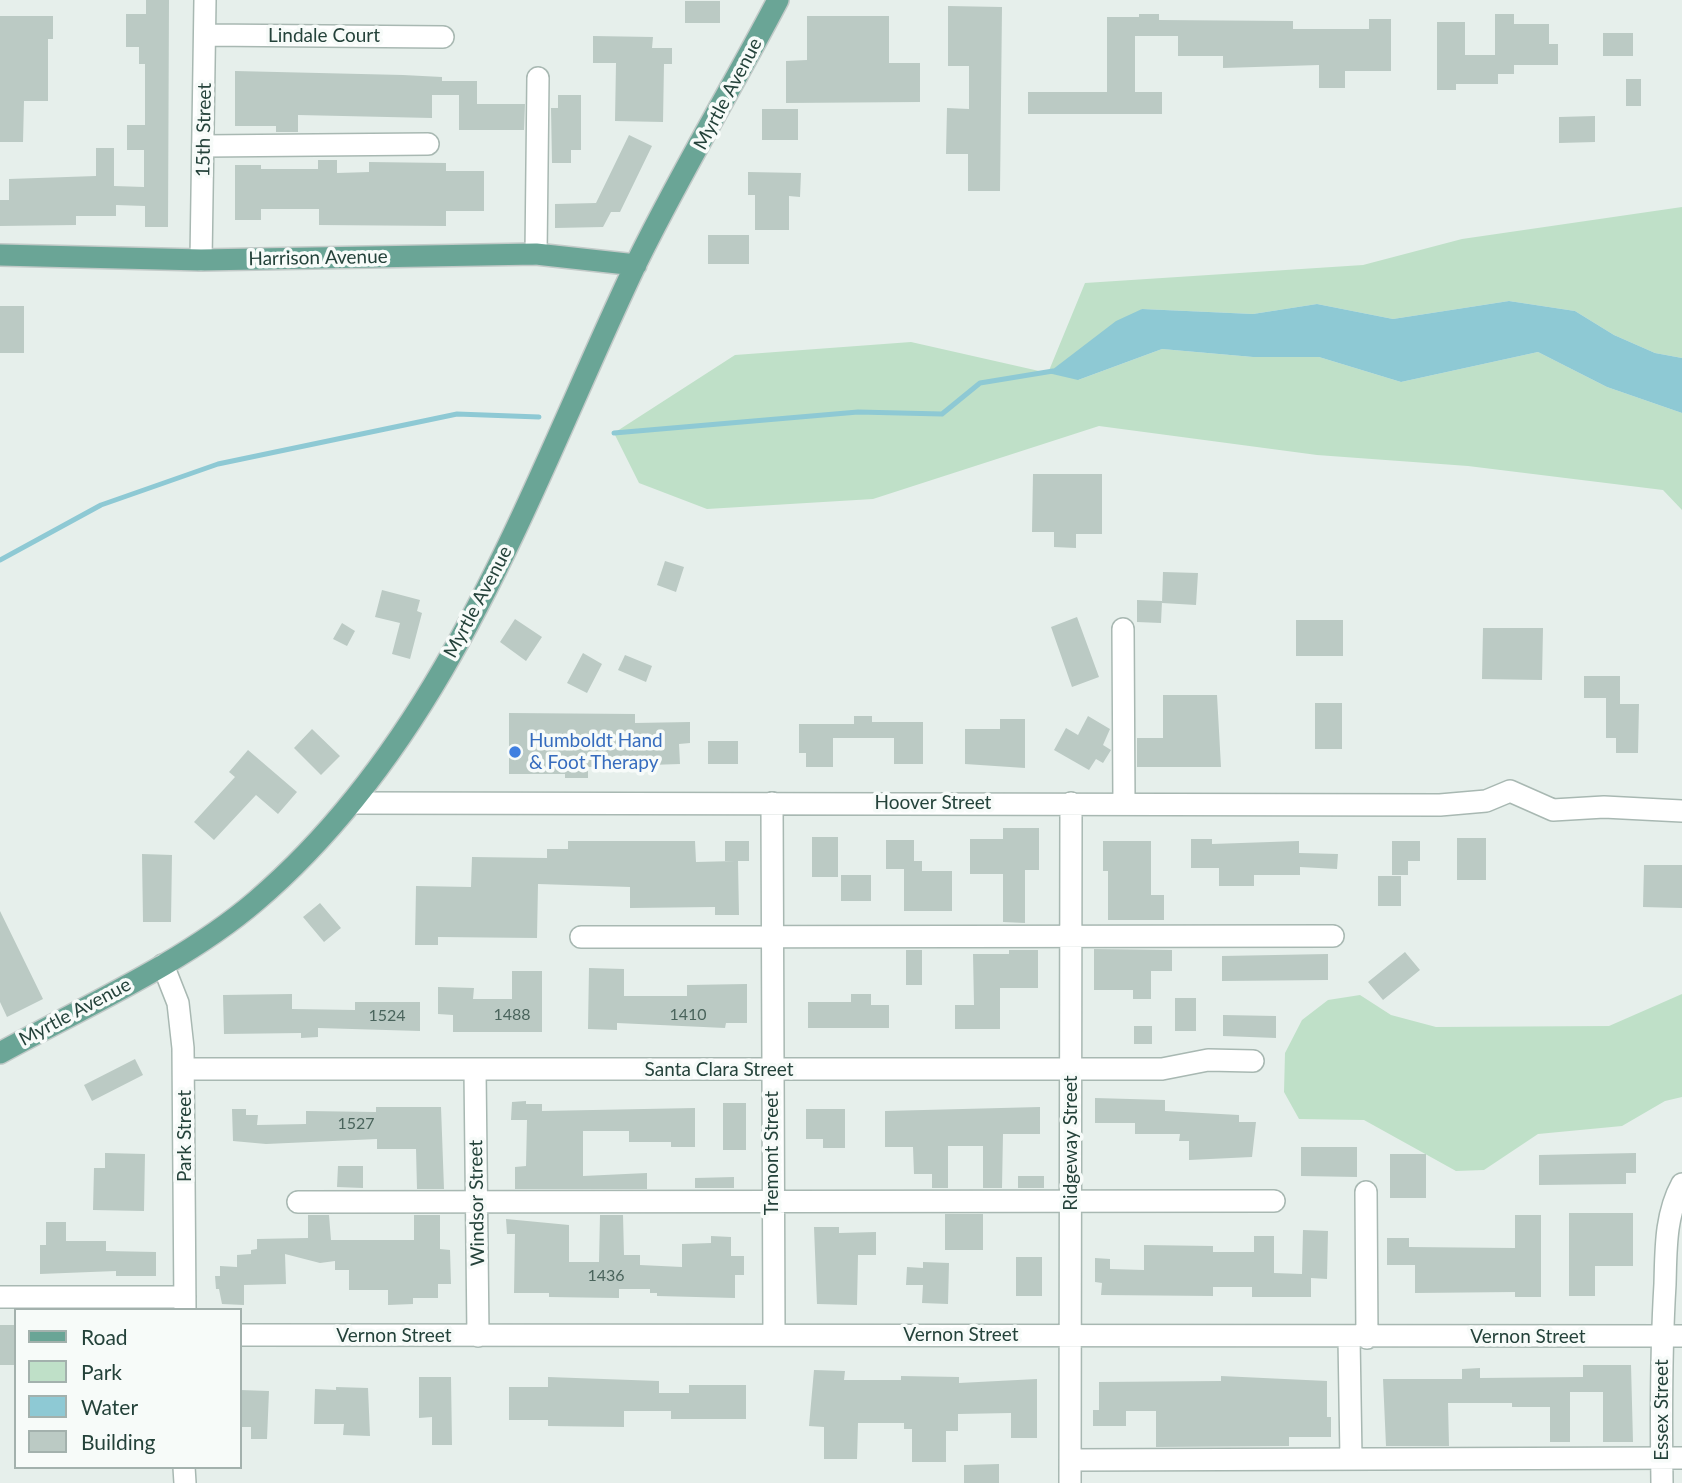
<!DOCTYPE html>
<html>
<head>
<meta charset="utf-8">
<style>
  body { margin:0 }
  #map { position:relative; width:1682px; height:1483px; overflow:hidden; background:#e6efeb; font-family:Lato,sans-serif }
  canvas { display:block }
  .legend { position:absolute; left:14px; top:1308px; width:228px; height:161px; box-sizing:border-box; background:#f7fbf9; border:2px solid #a3b1ad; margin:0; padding:9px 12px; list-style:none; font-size:21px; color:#24423a }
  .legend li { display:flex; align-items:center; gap:14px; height:35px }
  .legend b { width:35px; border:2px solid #a3b1ad }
</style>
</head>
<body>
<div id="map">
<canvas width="1682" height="1483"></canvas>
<ul class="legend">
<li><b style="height:9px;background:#6aa596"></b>Road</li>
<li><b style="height:19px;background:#bfe0c8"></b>Park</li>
<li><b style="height:19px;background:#8ec9d4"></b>Water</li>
<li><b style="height:19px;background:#bbcac4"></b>Building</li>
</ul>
</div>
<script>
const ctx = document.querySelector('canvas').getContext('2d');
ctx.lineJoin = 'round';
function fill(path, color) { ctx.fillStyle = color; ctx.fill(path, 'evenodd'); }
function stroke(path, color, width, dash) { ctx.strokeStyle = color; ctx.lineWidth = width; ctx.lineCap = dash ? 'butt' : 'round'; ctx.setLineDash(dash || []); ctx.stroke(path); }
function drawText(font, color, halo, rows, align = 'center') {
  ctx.font = font + ' Lato,sans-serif'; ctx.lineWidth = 7; ctx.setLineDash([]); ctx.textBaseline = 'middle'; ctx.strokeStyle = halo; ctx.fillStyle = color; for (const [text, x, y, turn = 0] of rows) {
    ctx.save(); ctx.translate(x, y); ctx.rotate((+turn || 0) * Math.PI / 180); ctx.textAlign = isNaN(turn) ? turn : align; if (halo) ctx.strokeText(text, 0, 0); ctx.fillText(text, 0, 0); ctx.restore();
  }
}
const green = new Path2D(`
  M1682,207V358L1655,353L1614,335L1575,311L1509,301L1393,319L1317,304L1253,314L1142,309L1078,380L1162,349L1253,357H1319L1401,382L1538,352L1607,387L1682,413V510L1663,490L1468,466L1317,455L1099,426L873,499L707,509L639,483L614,433L735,355L911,342L1048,373L1085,283L1363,265L1462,239Z
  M1682,994V1097L1665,1101L1622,1126L1538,1134L1484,1170L1456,1171L1364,1120L1299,1119L1284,1092L1285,1053L1302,1020L1328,1000L1360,995L1391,1015L1436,1027L1609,1026Z`);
const water = new Path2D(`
  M1509,301L1575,311L1614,335L1655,353L1682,358V413L1607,387L1538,352L1401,382L1319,357H1253L1162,349L1078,380L1048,373L1116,321L1142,309L1253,314L1317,304L1393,319Z`);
const stream = new Path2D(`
  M614,433L858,412L942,414L980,383L1053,371
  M0,560L101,505L218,464L457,414L539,417`);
const building = new Path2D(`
  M146,0H169L168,227H145V206L116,205V216H76V225L0,226V200H9V179L96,176V148H114V186L144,187V150H127V125H145V64H139V47H126V14H146Z
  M685,1H720V23H685Z
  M948,6L1002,7L1000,191H968V154H946L947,108L969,109V66H948Z
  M1139,14H1159V20L1293,21V29H1369V19H1391V71H1345V88H1319V65L1223,68V56H1178V36H1135V92H1162V114H1028V92H1107V17H1139Z
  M1495,14H1514V24H1549V44H1558V65H1514V74H1498V84H1456V90H1437V22H1465V55H1495Z
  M0,16H53V39H48V101H24L23,142H0Z
  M807,16H889V63H920V102L786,103V61L807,60Z
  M1603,33H1633V56H1603Z
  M593,36L653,37L652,48H672V64H664L663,122L615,121L616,63H593Z
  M235,71L403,75L442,77V81H477V104H525L524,130H459V95H432V118L298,115V132H276V126H235Z
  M1626,79H1641V106H1626Z
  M558,95H581V150H571V163H552L551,108H558Z
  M762,109H798V140H762Z
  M1595,116V142L1559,143V117Z
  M629,135L652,146L620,212H611L603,227L555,228V204L596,203Z
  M318,160H337V173L369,172V162L446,163V171H484V211H446V226L319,225V209H261V220H235V165H261V169H318Z
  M748,172L801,173L800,197L789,196V230H755V195H748Z
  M708,235H749V264H708Z
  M0,306H24V353H0Z
  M1033,474H1102V534H1076V548L1054,547V532H1032Z
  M665,561L684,567L676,592L657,585Z
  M1163,572L1198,573L1196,605L1162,603Z
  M382,590L420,600L417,611L422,613L410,659L392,654L400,623L375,617Z
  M1137,600L1162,601L1161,623L1137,622Z
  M1077,617L1099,677L1072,687L1051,627Z
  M515,619L542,637L526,661L500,642Z
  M1296,620H1343V656H1296Z
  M342,623L355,631L347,646L333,639Z
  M1483,628H1543L1542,680L1482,679Z
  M583,653L602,664L587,693L567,683Z
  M625,655L652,666L646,682L618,670Z
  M1584,676H1620V704H1639L1638,753H1616V738H1606V698H1584Z
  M1163,695H1217L1221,767H1137V738H1163Z
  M1315,703H1342V749H1315Z
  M509,713L635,714V723L690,722V743L679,744L680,764L588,767V778H565V774H509Z
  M854,716H872V722H923V764H894V738H833V767H806V753H799V724H854Z
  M1088,716L1110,729L1103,745L1111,750L1103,763L1096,759L1089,770L1054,750L1066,728L1078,735Z
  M1000,719H1025V768L965,764V729H1000Z
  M312,729L340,756L321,775L294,748Z
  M708,741H738V764H708Z
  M248,750L297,792L278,814L256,795L214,840L194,822L235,777L229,772Z
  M1003,828H1039V870H1025V923L1003,922V874H970V839H1003Z
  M812,837H838V877H812Z
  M1457,838H1486V880H1457Z
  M1191,839H1212V844L1299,841V853L1338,854L1337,869L1300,867V875H1254V886H1219V868H1191Z
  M886,840H914V861H922V871H952V911H904V869H886Z
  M568,841H695L696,862L735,861H725V841H749V861H738L739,915H715V907L630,908V887L538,884L537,938L438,937V945H415L416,886L471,887L472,857L547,858V849H568Z
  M1103,841H1151V895H1164V920H1108V871H1103Z
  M1392,841H1420V861H1408V875H1392Z
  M142,854L172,855L171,922H143Z
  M1644,865H1682V908L1643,907Z
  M841,875H871V901H841Z
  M1378,876H1401V906H1378Z
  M320,903L341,928L324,942L303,917Z
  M0,911L43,999L7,1017L0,1002Z
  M1094,949L1172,950V971H1151V999H1133V990H1094Z
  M906,950H922V985H906Z
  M1009,950H1038V988H1000V1029H955V1005H974L973,954H1009Z
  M1405,952L1420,970L1383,1000L1368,982Z
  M1328,954V980L1222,981V956Z
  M589,968L624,969V996H687V985L747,984V1023H726L725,1028L617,1023V1030L588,1029Z
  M512,971H542V1032H453V1015L438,1014V987L474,988L473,999H512Z
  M292,994V1009L355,1010V1002H420V1031L318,1028V1037L301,1038V1033L224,1034L223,995Z
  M851,994H871V1005H889V1028H808V1002H851Z
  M1175,998H1196V1031H1175Z
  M1223,1015L1276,1016V1038L1223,1036Z
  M1134,1026H1152V1044H1134Z
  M135,1059L143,1075L92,1101L84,1085Z
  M1095,1098L1165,1100V1111L1239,1115V1122H1256L1252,1157L1189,1160V1141H1179L1180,1134H1135V1123H1095Z
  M526,1101V1104H542V1111L695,1108V1147H671V1142H629V1131H583V1176L647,1173V1189H515V1167L526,1166L527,1120H511L512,1102Z
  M723,1103H746V1150H723Z
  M376,1107H441L444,1189H417L416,1149H377V1139L266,1144L233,1141L232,1109H246V1115H258L257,1125L306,1124V1111L376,1112Z
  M1040,1107V1134H1003L1002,1188H983V1146H948V1188H932V1174H914L913,1147H885V1111Z
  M806,1109H845V1148H823V1139H806Z
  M1301,1147H1357V1177L1301,1176Z
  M105,1153L145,1154L144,1211L93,1210L94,1168H105Z
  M1636,1153V1173H1626V1184L1539,1185V1155Z
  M1390,1154H1426V1198H1390Z
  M338,1166H363V1188L337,1187Z
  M1018,1176H1044V1188H1018Z
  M734,1177V1188H695V1178Z
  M1569,1213H1633V1266H1595V1296H1569Z
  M945,1214H983V1250H945Z
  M308,1215H329L331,1240H414V1215H440V1249L450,1250L451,1284H438V1298H413V1304L388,1305V1290H349V1270H335V1261L320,1263L285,1254L286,1284L244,1285V1305L222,1304L219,1289H216L215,1276H220V1266L237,1267V1255L251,1254V1250L257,1249V1239L308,1238Z
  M600,1215H623L624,1255H640V1265L682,1267V1244L711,1243V1236L731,1237V1256H744V1275H735V1298L657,1296V1293H650V1289H619V1298L549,1297V1293H514L515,1234H507L506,1219L569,1225V1262H599Z
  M1515,1215H1541V1297H1515V1292L1415,1293V1265H1387V1238H1409V1247L1515,1248Z
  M46,1222H66V1241H106V1251L156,1252V1276H116V1271L40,1274V1245H46Z
  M814,1227H839V1233L876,1232V1255H858L857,1305L817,1304Z
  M1303,1230L1328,1231L1327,1279L1311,1278V1297H1252V1287H1213V1296L1101,1295L1102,1283L1095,1282V1258L1110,1259V1269L1144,1270V1245L1213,1246V1252H1254V1236H1274V1273L1302,1274Z
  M1016,1257H1042V1296H1016Z
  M923,1262L949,1263L948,1304L922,1303L923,1285H906L907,1267L923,1268Z
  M0,1325H16V1365H0Z
  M1583,1365H1631L1633,1442H1603V1392H1570V1442H1550V1407H1512V1403H1448L1449,1446H1386L1383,1379H1462V1369L1480,1368V1378L1583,1377Z
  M814,1370L845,1371L844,1380H901V1376L959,1377V1383L1037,1379V1438H1011V1413L958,1414V1431H946V1462H912V1429H904V1423H858L857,1459H824V1427L809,1426Z
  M1221,1376L1327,1381V1417H1331V1437H1289V1446L1156,1447V1411H1126V1426H1093V1410H1099V1382L1221,1381Z
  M419,1377H451L452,1445H432V1417L419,1418Z
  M548,1377L659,1381V1393H689V1385H746V1419H671V1411H624V1427L548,1426V1420H509V1387H548Z
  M336,1387L368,1388L370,1436L343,1435L344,1424H314L315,1389L336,1390Z
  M240,1390L269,1391L267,1439H251V1427H240Z
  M999,1464V1483H964V1465Z`);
const minor = new Path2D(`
  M205,35L443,37
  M204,146L428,144
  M536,254L538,78
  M201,260L205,0
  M1123,629L1124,803
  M353,803L1440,805L1486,801L1510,791L1553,810L1604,807L1682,811
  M772,803L774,1335
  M581,937L1333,936
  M163,965L178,1003L183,1048L185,1310
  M184,1069H1162L1208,1060L1253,1061
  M475,1070L478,1336
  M1366,1192L1367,1338
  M298,1202L1274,1201
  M0,1297H185
  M240,1335L1682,1336
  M1349,1338L1351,1458
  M1070,1460L1682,1458
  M184,1467L185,1483
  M1070,1483L1071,803
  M1662,1483C1661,1417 1661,1350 1665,1284C1666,1250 1665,1215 1682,1184`);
const major = new Path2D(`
  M0,255L201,260L536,254L636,265
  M0,1053C82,1008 185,962 256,901C448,737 529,490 634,268C678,177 731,90 778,0`);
const markers = [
  [515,752,7,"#3f7fe0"]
];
const numberNames = [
  ["1488",512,1015],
  ["1410",688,1015],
  ["1524",387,1016],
  ["1527",356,1124],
  ["1436",606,1276]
];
const streetNames = [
  ["Lindale Court",324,36],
  ["Myrtle Avenue",728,94,-62],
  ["15th Street",204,130,-89],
  ["Harrison Avenue",318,258,-1],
  ["Myrtle Avenue",478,602,-62],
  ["Hoover Street",933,803],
  ["Myrtle Avenue",75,1012,-28],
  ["Santa Clara Street",719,1070],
  ["Park Street",185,1136,-90],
  ["Ridgeway Street",1071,1143,-90],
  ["Tremont Street",772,1153,-90],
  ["Windsor Street",477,1203,-91],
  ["Vernon Street",961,1335],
  ["Vernon Street",394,1336],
  ["Vernon Street",1528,1337],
  ["Essex Street",1662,1410,-90]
];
const shopNames = [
  ["Humboldt Hand",529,741],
  ["& Foot Therapy",529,763]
];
fill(green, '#bfe0c8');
fill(water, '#8ec9d4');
stroke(stream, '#8ec9d4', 5);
fill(building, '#bbcac4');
stroke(minor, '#a8b8b2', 24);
stroke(major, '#c2cac8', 24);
stroke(minor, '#fff', 21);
stroke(major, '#6aa596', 21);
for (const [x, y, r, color] of markers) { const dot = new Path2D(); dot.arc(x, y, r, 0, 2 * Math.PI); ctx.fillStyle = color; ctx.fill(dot); stroke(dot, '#f7fbf9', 2.5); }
drawText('16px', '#4a645c', null, numberNames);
drawText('19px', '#24423a', '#f7fbf9', streetNames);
drawText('19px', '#366cbe', '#f7fbf9', shopNames, 'left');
</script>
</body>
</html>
